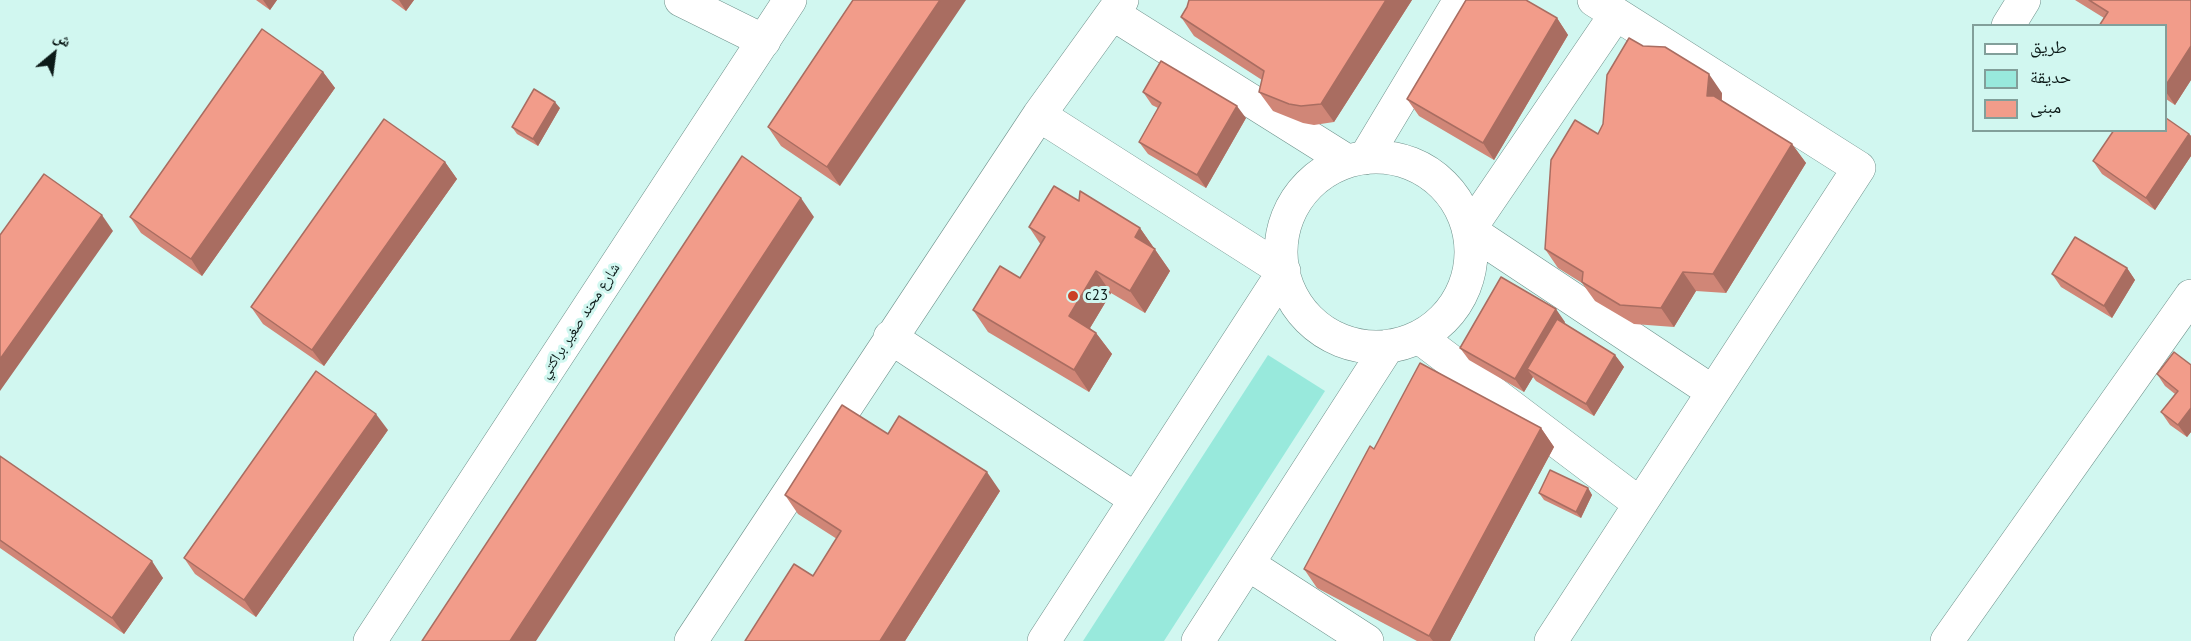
<!DOCTYPE html>
<html>
<head>
<meta charset="utf-8">
<style>
  body { margin:0 }
  #map { position:relative; width:2191px; height:641px; overflow:hidden; background:#d1f7f0; font-family:"PT Sans","Noto Naskh Arabic",sans-serif }
  canvas { display:block }
  .legend { position:absolute; left:1972px; top:24px; width:195px; height:108px; box-sizing:border-box; background:#d1f7f0; border:2px solid #829f9a; margin:0; padding:8px 10px; list-style:none; font-size:18px; color:#0c1a18 }
  .legend li { display:flex; align-items:center; gap:12px; height:30px }
  .legend b { width:30px; border:2px solid #829f9a }
  .north { position:absolute; left:24px; top:24px; width:60px; height:60px; -webkit-text-stroke:4px #d1f7f0; paint-order:stroke; rotate:29deg; font-size:16px; font-weight:700; line-height:24px; text-align:center; color:#0c1a18 }
  .north::after { content:''; display:block; margin:auto; width:21px; height:27px; background:#0c1a18; clip-path:polygon(50% 0,100% 100%,50% 72%,0 100%) }
</style>
</head>
<body>
<div id="map">
<canvas width="2191" height="641"></canvas>
<ul class="legend">
<li><b style="height:8px;background:#fff"></b>طريق</li>
<li><b style="height:16px;background:#98e9dc"></b>حديقة</li>
<li><b style="height:16px;background:#f29c8a"></b>مبنى</li>
</ul>
<div class="north">ش</div>
</div>
<script>
const ctx = document.querySelector('canvas').getContext('2d');
ctx.lineJoin = 'round';
function fill(path, color) { ctx.fillStyle = color; ctx.fill(path, 'evenodd'); }
function stroke(path, color, width, dash) { ctx.strokeStyle = color; ctx.lineWidth = width; ctx.lineCap = dash ? 'butt' : 'round'; ctx.setLineDash(dash || []); ctx.stroke(path); }
function drawText(font, color, halo, rows, align = 'center') {
  ctx.font = font + ' "PT Sans","Noto Naskh Arabic",sans-serif'; ctx.lineWidth = 6; ctx.setLineDash([]); ctx.textBaseline = 'middle'; ctx.strokeStyle = halo; ctx.fillStyle = color; for (const [text, x, y, turn = 0] of rows) {
    ctx.save(); ctx.translate(x, y); ctx.rotate((+turn || 0) * Math.PI / 180); ctx.textAlign = isNaN(turn) ? turn : align; if (halo) ctx.strokeText(text, 0, 0); ctx.fillText(text, 0, 0); ctx.restore();
  }
}
const green = new Path2D(`
  M1268,355L1325,391L1164,641H1083Z`);
const minor = new Path2D(`
  M681,0L764,41
  M1113,14L1347,161
  M1616,14L1469,230L1713,392
  M2008,26L2024,0
  M1039,115L1284,271L1044,641
  M1281 252a95 95 0 1 1 190 0a95 95 0 1 1-190 0Z
  M1365,158L1460,0
  M890,337L1135,499
  M1419,337L1640,504
  M1248,564L1367,641
  M691,641L1039,115L1122,0
  M1198,641L1388,346
  M1551,641L1859,168L1594,0
  M1947,641L2191,296`);
const tertiary = new Path2D(`
  M370,641L790,0`);
const wall = new Path2D(`
  M256,0H277L270,10Z
  M391,0H414L406,11Z
  M853,0L840,186L781,146L768,127Z
  M1189,0H1412L1334,122L1314,125L1303,123L1273,111L1259,92L1262,80L1194,36L1181,17L1187,7Z
  M2075,0H2191V80L2175,105L2166,99V26L2104,18Z
  M1557,18L1568,35L1494,160L1419,116L1407,99Z
  M323,72L335,88L202,276L141,233L130,217Z
  M1143,92L1246,118L1206,188L1148,154L1139,142L1158,108L1152,105Z
  M1722,93V101L1792,144L1806,163L1726,293L1696,291L1674,327L1634,324L1595,301L1582,283L1558,268L1545,249Z
  M560,108L538,146L517,134L512,127Z
  M2189,134L2191,136V156L2155,210L2102,174L2093,161Z
  M445,162L457,179L324,366L263,324L251,307Z
  M1079,201L1140,228L1170,271L1145,313L1111,293L1090,328L1096,333L1112,354L1089,392L988,332L973,310L1020,278L1041,245L1029,227Z
  M2127,268L2135,280L2112,318L2061,287L2052,274Z
  M1565,322L1564,324L1615,355L1624,367L1594,416L1536,381L1533,377L1524,392L1469,360L1460,348Z
  M2191,365V432L2187,437L2170,425L2161,412L2175,394L2165,386L2157,374Z
  M1541,428L1554,447L1450,641H1417L1317,588L1304,569L1374,449Z
  M388,430L256,617L195,574L184,558Z
  M888,434L1000,491L905,641L813,576L837,539L798,514L785,495Z
  M0,456L163,578L124,634L0,548Z
  M1588,488L1592,495L1581,518L1544,500L1539,493Z`);
const shadedWall = new Path2D(`
  M263,0H277L270,10Z
  M399,0H414L406,11Z
  M940,0H966L840,186L827,167Z
  M1386,0H1412L1334,122L1321,104Z
  M1557,18L1568,35L1494,160L1483,143Z
  M2191,46V80L2175,105L2166,92V85Z
  M323,72L335,88L202,276L191,259Z
  M1709,74L1722,93L1720,115L1707,96Z
  M555,102L560,108L538,146L533,139Z
  M1237,106L1246,118L1206,188L1197,175Z
  M2189,134L2191,136V156L2155,210L2146,198Z
  M1792,144L1806,163L1726,293L1713,274Z
  M445,162L457,179L324,366L312,350Z
  M801,198L814,217L536,641H510Z
  M102,215L113,231L0,391V359Z
  M1140,228L1170,271L1145,313L1130,291L1135,237Z
  M2127,268L2135,280L2112,318L2104,306Z
  M1096,271L1111,293L1084,338L1069,316Z
  M1683,272L1696,291L1674,327L1661,308Z
  M1556,309L1565,322L1535,374L1527,369L1533,377L1524,392L1515,379Z
  M1096,333L1112,354L1089,392L1074,370Z
  M1615,355L1624,367L1594,416L1586,404Z
  M2191,408V432L2187,437L2178,425Z
  M376,414L388,430L256,617L244,600Z
  M1541,428L1554,447L1450,641H1433L1429,636Z
  M987,472L1000,491L905,641H880Z
  M1588,488L1592,495L1581,518L1576,512Z
  M152,561L163,578L124,634L112,618Z`);
const building = new Path2D(`
  M853,0H940L827,167L768,127Z
  M1189,0H1386L1321,104L1301,106L1289,104L1259,92L1264,71L1181,17L1187,7Z
  M1466,0H1526L1557,18L1483,143L1407,99Z
  M2089,0H2191V46L2166,85V26H2099L2108,12Z
  M262,29L323,72L191,259L130,217Z
  M1629,38L1643,46L1665,47L1709,74L1707,96H1714L1792,144L1713,274L1683,272L1661,308L1620,305L1582,282L1583,272L1545,249L1551,160L1575,120L1598,134L1603,124L1607,75Z
  M1161,61L1237,106L1197,175L1139,142L1161,103L1143,92Z
  M534,89L555,102L533,139L512,127Z
  M2166,118L2189,134L2146,198L2093,161L2114,130H2166Z
  M384,119L445,162L312,350L251,307Z
  M742,156L801,198L510,641H422Z
  M44,174L102,215L0,359V235Z
  M1054,186L1079,201L1080,191L1140,228L1135,237L1155,249L1130,291L1096,271L1069,316L1096,333L1074,370L973,310L1000,266L1020,278L1045,237L1029,227Z
  M2075,237L2127,268L2104,306L2052,274Z
  M1501,277L1556,309L1515,379L1460,348Z
  M1557,319L1615,355L1586,404L1527,369Z
  M2174,352L2191,365V408L2178,425L2161,412L2178,391L2157,374Z
  M1420,363L1541,428L1429,636L1304,569L1370,446L1374,449Z
  M316,371L376,414L244,600L184,558Z
  M842,405L888,434L899,416L987,472L880,641H745L794,564L813,576L841,531L785,495Z
  M0,456L152,561L112,618L0,540Z
  M1550,470L1588,488L1576,512L1539,493Z`);
const markers = [
  [1073,296,6,"#cb4026"]
];
const poiNames = [
  ["c23",1085,296]
];
const streetNames = [
  ["شارع محند صغير براكتي",580,321,-57]
];
fill(green, '#98e9dc');
stroke(minor, '#6d908a', 34);
stroke(tertiary, '#6d908a', 34);
stroke(minor, '#fff', 33);
stroke(tertiary, '#fff', 33);
fill(wall, '#d08677');
fill(shadedWall, '#a96d61');
fill(building, '#f29c8a');
stroke(building, '#a96d61', 1.5);
for (const [x, y, r, color] of markers) { const dot = new Path2D(); dot.arc(x, y, r, 0, 2 * Math.PI); ctx.fillStyle = color; ctx.fill(dot); stroke(dot, '#d1f7f0', 2); }
drawText('15px', '#0c1a18', '#d1f7f0', poiNames, 'left');
drawText('15px', '#0c1a18', '#d1f7f0', streetNames);
</script>
</body>
</html>
